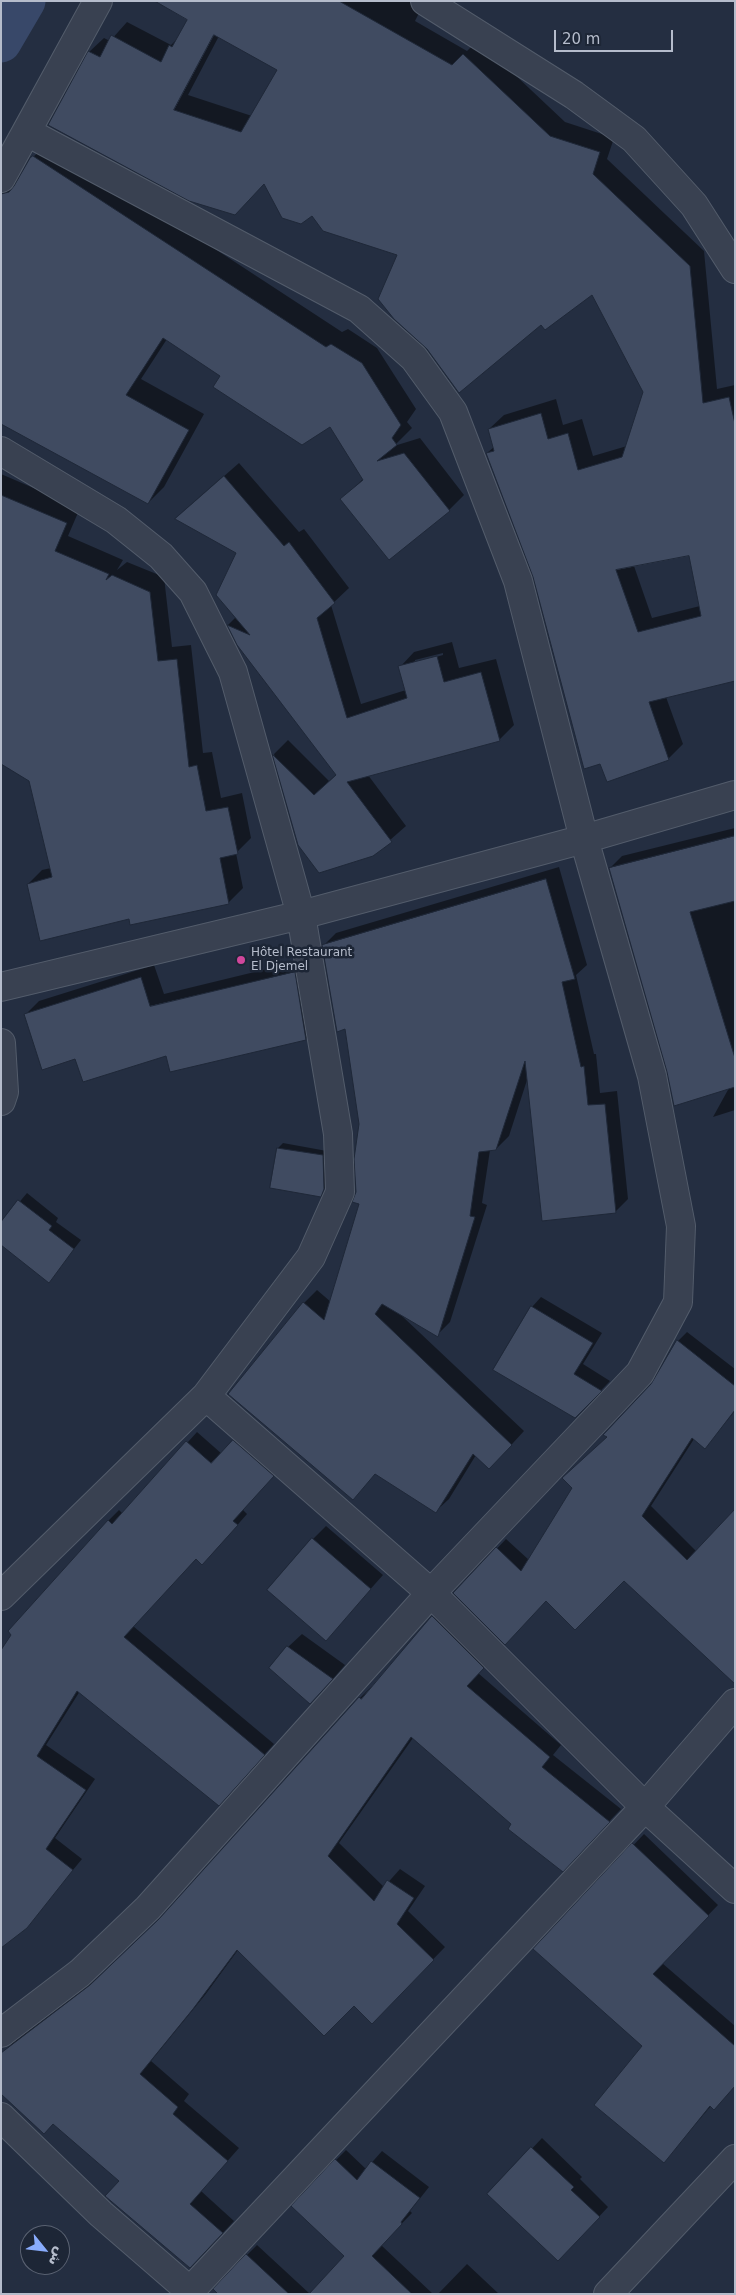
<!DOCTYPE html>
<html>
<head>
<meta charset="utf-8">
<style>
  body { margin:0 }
  #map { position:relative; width:736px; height:2295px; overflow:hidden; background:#242e41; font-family:"DejaVu Sans",Vazirmatn,sans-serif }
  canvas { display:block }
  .frame { position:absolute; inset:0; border:2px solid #b5bccb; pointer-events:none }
  .north { position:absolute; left:20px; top:2225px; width:50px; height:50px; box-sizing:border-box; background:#1d2636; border:1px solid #5a6272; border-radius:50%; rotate:119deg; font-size:14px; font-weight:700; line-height:20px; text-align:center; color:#b5bccb }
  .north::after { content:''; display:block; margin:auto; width:18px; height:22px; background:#89acfc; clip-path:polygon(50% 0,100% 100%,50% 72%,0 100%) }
  .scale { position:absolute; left:554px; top:30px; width:119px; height:22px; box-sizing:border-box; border:2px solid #b5bccb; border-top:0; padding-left:6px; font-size:15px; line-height:18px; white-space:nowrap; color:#b5bccb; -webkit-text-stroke:4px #1d2636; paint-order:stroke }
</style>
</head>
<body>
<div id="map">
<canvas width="736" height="2295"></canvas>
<div class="frame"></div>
<div class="north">ش</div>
<div class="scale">20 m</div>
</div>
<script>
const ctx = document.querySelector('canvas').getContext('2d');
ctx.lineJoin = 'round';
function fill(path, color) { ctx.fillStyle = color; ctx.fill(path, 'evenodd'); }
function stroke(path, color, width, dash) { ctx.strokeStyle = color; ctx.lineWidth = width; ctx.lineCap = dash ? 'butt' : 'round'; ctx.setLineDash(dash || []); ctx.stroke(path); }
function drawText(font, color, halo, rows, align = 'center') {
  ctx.font = font + ' "DejaVu Sans",sans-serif'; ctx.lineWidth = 5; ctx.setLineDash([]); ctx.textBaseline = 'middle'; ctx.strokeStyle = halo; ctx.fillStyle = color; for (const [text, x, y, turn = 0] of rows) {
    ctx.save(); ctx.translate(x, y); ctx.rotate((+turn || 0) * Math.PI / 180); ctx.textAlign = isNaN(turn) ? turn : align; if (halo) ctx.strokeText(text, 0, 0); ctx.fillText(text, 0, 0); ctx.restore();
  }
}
const shadow = new Path2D(`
  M199,1H425L415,21L467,51L478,40L565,122L614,138L607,159L704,251L717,389L735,385V680L666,697L683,744L668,759L534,577L487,453L494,447L489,429L504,415L556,399L563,425L582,419L593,456L627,446L644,392L593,294L541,323L312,215L89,52L104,38L110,41L127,22L171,45L180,36ZM219,36L279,70L252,116L188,95ZM690,554L700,606L652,618L634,566Z
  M50,141L342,332L348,329L377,348L416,409L407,422L412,428L394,446L420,438L464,495L449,510L342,499L364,478L330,426L222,376L167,339L141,379L204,414L164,487L148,503L1,422V192L15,178L21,177L31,159Z
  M239,463L299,532L304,529L349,588L331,605L361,704L406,690L400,667L414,652L452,642L459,668L496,659L514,725L499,740L368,775L406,826L373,855L299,845L274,754L288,740L329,781L337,774L238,644L228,625L236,617L238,552L191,505ZM443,653V655L415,663V660Z
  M1,474L80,508L68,536L123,560L117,570L127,562L164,577L172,647L191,645L203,753L212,752L221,798L242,793L251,838L236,853L243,888L228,903L28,884L42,870L51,868L30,780L1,762Z
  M735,828V1110L713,1117L729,1088L668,1071L610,868L622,856Z
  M559,867L587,965L576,975L594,1054H596L600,1093L617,1091L628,1199L615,1212L528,1077L509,1136L496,1149L490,1150L482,1203L487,1205L450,1322L437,1335L402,1316L524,1431L502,1455H476L449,1499L436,1511L376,1473L230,1394L304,1303L317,1290L331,1302L361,1203L357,1192L361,1124L346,1028L323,946L336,933Z
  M308,959L319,1025L306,1039L167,1055L76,1058L26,1014L39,1001L154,965L164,994Z
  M283,1143L327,1151L328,1183L320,1196L278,1148Z
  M27,1193L58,1218L56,1222L81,1240L49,1281L1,1224Z
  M541,1297L602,1333L583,1364L610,1381L585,1407L532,1307Z
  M687,1332L735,1369V1411L705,1447L694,1439L651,1506L697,1552L735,1670L624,1579L547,1600L455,1593L506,1539L529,1560L608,1437L652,1384L678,1341Z
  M244,1431L283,1465L243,1510L247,1514L213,1553L197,1558L133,1626L274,1744L229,1794L80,1691L46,1745L95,1779L55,1838L82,1859L26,1927L13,1634L9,1631L109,1520L119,1510L123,1514L197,1432L222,1454Z
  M326,1526L383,1575L326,1639L313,1539Z
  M445,1605L495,1655L478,1673L561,1745L553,1755L621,1809L574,1858L513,1824L413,1738L339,1843L384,1887L400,1869L425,1886L408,1911L445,1947L384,2010L354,2005L238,1950L205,1995L151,2061L189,2094L184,2101L239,2148L201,2191L234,2221L203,2254L134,2165L1,2055L20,2035L104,1972L164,1915L360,1698L372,1686L373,1687Z
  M302,1634L345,1665L324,1689L288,1647Z
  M644,1834L718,1905L662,1963L735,2026V2085L711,2106L664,2161L643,2046L535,1949Z
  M542,2138L582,2177L580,2179L608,2207L568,2250L489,2194Z
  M346,2150L366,2169L382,2151L429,2187L410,2211L412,2213L381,2245L433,2294H311L345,2256L336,2160Z
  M257,2245L310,2294H221L247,2255Z
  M467,2264L499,2294H438Z`);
const canal = new Path2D(`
  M1,42L25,1`);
const building = new Path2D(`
  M155,1H339L452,65L463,54L550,136L600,152L593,174L690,266L703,403L729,397L735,424V681L649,702L669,760L607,782L600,764L584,769L533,577L486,453L494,451L488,429L541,413L548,439L568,433L578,470L622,457L643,392L592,295L545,330L541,325L459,393L427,349L394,319L378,299L397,255L323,231L312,216L301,224L282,218L264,184L235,215L189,201L48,125L88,51L100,57L111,35L161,62L169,45L172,47L187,20ZM214,35L277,70L241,132L174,110ZM689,556L701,616L638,632L616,570Z
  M33,156L326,347L331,344L362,363L401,425L392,438L397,445L377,461L404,453L450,511L389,560L340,499L363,480L330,427L302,445L213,387L220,376L163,338L126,395L189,430L148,504L1,424V194L9,192L14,186L30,158Z
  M224,476L284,546L289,542L335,603L317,618L347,718L407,698L398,666L437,656L444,682L481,672L500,741L347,782L392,842L373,856L319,873L298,845L272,754L314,795L336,775L237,645L227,625L250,635L216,595L236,553L175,519Z
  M1,495L67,523L55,551L109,574L106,580L112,575L150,592L158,661L177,659L189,767L197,765L206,811L228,807L238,854L220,858L229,904L130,925L129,919L40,941L27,884L52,877L29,781L1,764Z
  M735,836V901L690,912L735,1058V1087L674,1106L667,1072L609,868Z
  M546,879L575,979L562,982L581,1067L584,1066L588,1105L605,1104L616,1213L542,1221L525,1061L496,1150L479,1152L470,1216L475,1217L438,1337L382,1304L375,1314L512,1445L489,1469L473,1454L436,1513L375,1474L353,1500L228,1394L303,1302L324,1320L359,1204L352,1202L356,1192L354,1159L359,1124L345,1029L337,1032L322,945Z
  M295,972L306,1040L170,1072L166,1056L83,1082L75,1059L42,1070L24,1014L141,977L150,1006Z
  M277,1148L323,1155L324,1189L321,1197L270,1188Z
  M18,1200L52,1226L49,1230L74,1249L49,1283L1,1245V1222Z
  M531,1306L593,1343L574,1374L602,1391L575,1418L493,1370Z
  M677,1340L735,1386V1410L705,1449L692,1438L642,1516L687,1560L735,1509V1684L624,1581L575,1630L546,1601L505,1645L453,1593L496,1547L521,1571L572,1488L562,1478L607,1437L603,1435L651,1384Z
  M233,1440L274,1476L233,1521L238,1525L202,1565L196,1559L124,1637L265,1755L219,1806L77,1691L37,1756L86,1790L46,1849L73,1870L27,1928L1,1948V1650L11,1635L8,1631L108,1520L112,1524L186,1441L211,1463Z
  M312,1538L371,1589L326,1641L267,1590Z
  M432,1616L484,1668L467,1686L550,1757L542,1767L610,1822L563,1872L508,1829L511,1824L411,1737L328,1856L374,1901L387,1880L414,1898L397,1924L434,1960L372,2024L354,2006L324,2036L237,1950L193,2009L140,2074L178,2107L173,2114L228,2161L190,2204L223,2233L190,2268L105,2196L119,2181L53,2124L44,2134L1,2094V2053L90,1985L159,1919L359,1697L361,1699Z
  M287,1646L333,1679L310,1704L269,1668Z
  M632,1843L709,1916L653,1974L735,2046V2086L714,2110L710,2106L664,2163L594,2105L642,2046L533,1949Z
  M531,2147L574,2187L571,2190L600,2217L558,2261L487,2194Z
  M335,2159L357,2180L371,2161L420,2198L401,2222L402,2224L372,2256L412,2294H309L344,2256L291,2206Z
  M246,2254L289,2294H218L213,2289Z`);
const minor = new Path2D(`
  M425,1L574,95L634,139L694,205L735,269
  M1,178L98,1
  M1,451L116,520L161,556L193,592L233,672L301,915L338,1134L340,1192L311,1257L206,1396L1,1596
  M1,987L301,915L584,839L735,795
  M1,1043L4,1092L1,1101
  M206,1396L431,1593L645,1807L735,1889
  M1,2033L80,1973L148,1908L431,1593L640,1373L678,1302L681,1226L652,1076L584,839L518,581L453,412L414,358L359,309L27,132
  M1,2117L101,2214L190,2291L645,1807L735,1703
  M608,2294L735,2159`);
const markers = [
  [241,960,5,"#d1479c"]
];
const poiNames = [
  ["Hôtel Restaurant",251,953],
  ["El Djemel",251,967]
];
fill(shadow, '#0007');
stroke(canal, '#384869', 41);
fill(building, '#404b61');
stroke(building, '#1f2838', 1);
stroke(minor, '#535c6b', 30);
stroke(minor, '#394151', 28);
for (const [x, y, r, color] of markers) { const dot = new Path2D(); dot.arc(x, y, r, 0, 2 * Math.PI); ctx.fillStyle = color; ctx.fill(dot); stroke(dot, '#1d2636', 2); }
drawText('12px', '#b5bccb', '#1d2636', poiNames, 'left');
</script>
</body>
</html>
